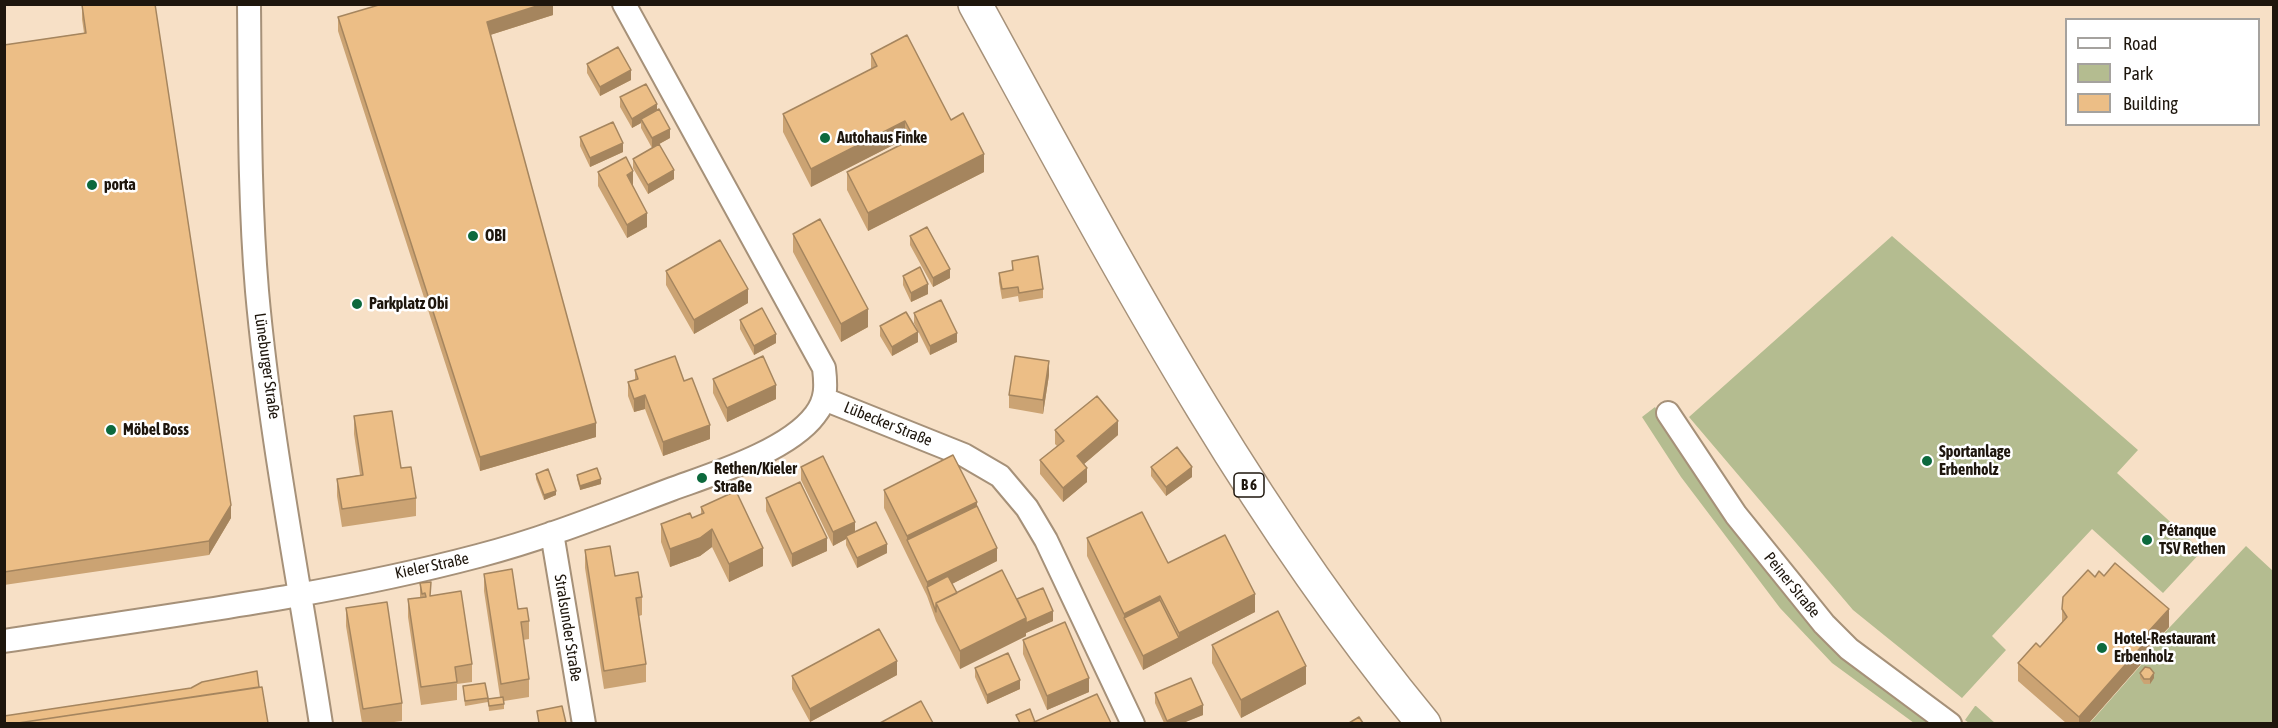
<!DOCTYPE html>
<html>
<head>
<meta charset="utf-8">
<style>
  body { margin:0 }
  #map { position:relative; width:2278px; height:728px; overflow:hidden; background:#f7e0c6; font-family:"Asap Condensed",sans-serif }
  canvas { display:block }
  .frame { position:absolute; inset:0; border:6px solid #1e160d; pointer-events:none }
  .legend { position:absolute; left:2065px; top:18px; width:195px; height:108px; box-sizing:border-box; background:#fff; border:2px solid #a5a29e; margin:0; padding:8px 10px; list-style:none; font-size:18px; color:#1e160d }
  .legend li { display:flex; align-items:center; gap:12px; height:30px }
  .legend b { width:30px; border:2px solid #a5a29e }
</style>
</head>
<body>
<div id="map">
<canvas width="2278" height="728"></canvas>
<div class="frame"></div>
<ul class="legend">
<li><b style="height:8px;background:#fff"></b>Road</li>
<li><b style="height:16px;background:#b4bc90"></b>Park</li>
<li><b style="height:16px;background:#ecbe86"></b>Building</li>
</ul>
</div>
<script>
const ctx = document.querySelector('canvas').getContext('2d');
ctx.lineJoin = 'round';
function fill(path, color) { ctx.fillStyle = color; ctx.fill(path, 'evenodd'); }
function stroke(path, color, width, dash) { ctx.strokeStyle = color; ctx.lineWidth = width; ctx.lineCap = dash ? 'butt' : 'round'; ctx.setLineDash(dash || []); ctx.stroke(path); }
function drawText(font, color, halo, rows, align = 'center') {
  ctx.font = font + ' "Asap Condensed",sans-serif'; ctx.lineWidth = 5; ctx.setLineDash([]); ctx.textBaseline = 'middle'; ctx.strokeStyle = halo; ctx.fillStyle = color; for (const [text, x, y, turn = 0] of rows) {
    ctx.save(); ctx.translate(x, y); ctx.rotate((+turn || 0) * Math.PI / 180); ctx.textAlign = isNaN(turn) ? turn : align; if (halo) ctx.strokeText(text, 0, 0); ctx.fillText(text, 0, 0); ctx.restore();
  }
}
const green = new Path2D(`
  M1892,236L2138,450L2117,473L2202,551L2163,593L2092,529L1992,636L2006,650L1962,698L1853,610L1689,417Z
  M1655,407L1694,468L1783,588L1937,723H1914L1832,663L1780,608L1681,477L1642,417Z
  M2246,546L2273,571V723L2089,724L2141,665L2138,661Z
  M1975,706H1976L1995,723H1969L1965,720Z`);
const minor = new Path2D(`
  M249,4C250,100 249,196 257,291C270,436 299,580 321,724
  M824,399L964,455L1000,476L1027,508L1046,540L1133,724
  M1668,413L1736,515L1824,624L1849,649L1950,724
  M552,533L584,724
  M4,641C163,616 323,597 478,556C544,539 608,513 672,489C713,474 788,451 815,415C827,400 826,385 824,368L624,4`);
const highway = new Path2D(`
  M975,4C1111,252 1243,505 1424,724`);
const wall = new Path2D(`
  M553,4V15L490,35L596,437L480,471L338,31V17Z
  M82,5L231,518L209,555L4,585V45L84,33L82,19Z
  M871,54L951,120L984,172L868,231L847,190V172L907,142L905,139L811,187L783,132V114L871,69Z
  M587,64L631,80L600,96L587,73Z
  M620,97L657,110L670,138L659,144L674,179L648,194L633,168V159L652,148L641,128V123L632,128L620,107Z
  M580,137L623,152L590,167L580,146Z
  M598,172L633,185H632L647,227L627,238L598,186Z
  M793,234L868,327L841,342L793,252Z
  M910,236L950,278L933,287L910,245Z
  M1012,261L1043,289V298L1019,302L1018,296L1002,299L999,282V273L1012,271Z
  M666,271L748,303L694,334L666,285Z
  M903,276L928,294L911,302L903,285Z
  M914,313L957,342L930,355L914,323Z
  M740,320L776,343L754,355L740,329Z
  M880,326L918,342L892,356L880,336Z
  M635,370L684,381L710,439L663,456L645,409L634,412L628,396V382L635,380Z
  M1049,375L1043,414L1009,408V395Z
  M713,379L776,399L727,422L713,393Z
  M354,416L401,468L416,498V516L342,527L337,496V479L360,475L354,434Z
  M1055,430L1118,435L1084,464L1087,482L1063,502L1040,474V460L1057,446L1055,444Z
  M801,467L855,532L887,553L857,568L846,545V539L833,546L801,480Z
  M1151,467L1192,477L1166,496L1151,476Z
  M536,474L556,495L544,500L536,479Z
  M577,475L601,484L580,490L577,479Z
  M884,490L977,506L997,561L952,584L957,593L1017,599L1053,621L1026,633V636L960,669L936,621L927,596L884,508Z
  M766,498L827,551L792,567L766,511Z
  M701,507L763,566L729,582L712,547L700,556L670,567L661,542V524L692,518L701,514Z
  M1087,538L1168,563L1255,612L1143,670L1087,556Z
  M585,550L615,576L642,597V615L639,616L646,664V682L604,689L585,568Z
  M484,574L529,621V639L523,640L529,679V697L504,701V709L489,711L488,699L500,697L484,591Z
  M2104,576L2169,627L2141,657V664L2089,723H2066L2018,681V663L2040,647L2062,622V609L2095,577Z
  M420,583L431,596L472,664V682L457,684V700L421,705L408,617V599L420,598Z
  M346,608L402,703V721L386,723H362L346,626Z
  M1023,640L1089,692L1047,710L1023,654Z
  M1212,645L1306,684L1241,718L1212,663Z
  M975,668L1020,689L987,704L975,677Z
  M2140,673L2154,678L2150,684H2144L2140,678Z
  M897,675L810,722L792,689V676Z
  M463,686L488,698V702L465,706Z
  M1155,693L1203,715L1183,723H1164L1155,703Z`);
const shadedWall = new Path2D(`
  M543,4H553V15L487,36V22Z
  M631,70V80L600,96V87Z
  M657,104V114L641,119V123L632,128V119Z
  M905,121V139L811,187V169Z
  M670,129V138L652,148V138Z
  M623,143V152L590,167V158Z
  M984,154V172L868,231V213Z
  M674,170V179L648,194V185Z
  M633,171V185L627,189V175Z
  M647,213V227L627,238V225Z
  M950,269V278L933,287V278Z
  M928,284V294L911,302V293Z
  M748,289V303L694,334V320Z
  M868,309V327L841,342V324Z
  M918,332V342L892,356V347Z
  M957,333V342L930,355V346Z
  M776,334V343L754,355V346Z
  M1049,361V375L1043,414V400Z
  M776,385V399L727,422V408Z
  M645,395V409L634,412V399Z
  M1118,421V435L1077,470V456Z
  M596,423V437L480,471V457Z
  M710,425V439L663,456V442Z
  M1192,467V477L1166,496V487Z
  M1087,468V482L1063,502V488Z
  M601,479V484L580,490V486Z
  M556,491V495L544,500V495Z
  M977,502V520L907,540V554V536Z
  M231,505V518L209,555V541Z
  M855,522V535L846,536V539L833,546V532Z
  M712,529V547L700,556L670,567V549Z
  M827,538V551L792,567V554Z
  M887,544V553L857,568V558Z
  M763,548V566L729,582V564Z
  M997,548V561L930,595L927,587V582Z
  M1255,594V612L1143,670V656L1179,638V633Z
  M1160,596V614L1124,618V614Z
  M2169,609V627L2141,657V664L2089,723H2079V717L2138,643Z
  M1053,611V621L1026,633V636L960,669V651L1026,618Z
  M897,661V675L810,722V709Z
  M1306,666V684L1241,718V700Z
  M2154,673V678L2150,684V679Z
  M1089,678V692L1047,710V696Z
  M1020,680V689L987,704V695Z
  M1203,705V715L1183,723H1167V721Z`);
const building = new Path2D(`
  M86,4H155L231,505L209,541L4,572V45L86,33L82,5Z
  M382,4H543L487,22L596,423L480,457L338,17Z
  M907,35L951,120L963,113L984,154L868,213L847,172L914,138L905,121L811,169L783,114L877,66L871,54Z
  M618,47L631,70L600,87L587,64Z
  M646,84L657,104L632,119L620,97Z
  M659,109L670,129L652,138L641,119Z
  M613,122L623,143L590,158L580,137Z
  M659,144L674,170L648,185L633,159Z
  M626,157L633,171L627,175L647,213L627,225L598,172Z
  M820,219L868,309L841,324L793,234Z
  M927,227L950,269L933,278L910,236Z
  M720,240L748,289L694,320L666,271Z
  M1038,256L1043,289L1019,293L1018,287L1002,289L999,273L1013,270L1012,261Z
  M920,267L928,284L911,293L903,276Z
  M941,300L957,333L930,346L914,313Z
  M762,308L776,334L754,346L740,320Z
  M906,312L918,332L892,347L880,326Z
  M675,356L684,381L692,378L710,425L663,442L645,395L634,399L628,382L638,379L635,370Z
  M763,356L776,385L727,408L713,379Z
  M1015,356L1049,361L1043,400L1009,395Z
  M1097,396L1118,421L1077,456L1087,468L1063,488L1040,460L1064,441L1055,430Z
  M392,411L401,468L411,467L416,498L342,509L337,479L363,475L354,416Z
  M1177,447L1192,467L1166,487L1151,467Z
  M953,455L977,502L907,536L884,490Z
  M823,456L855,522L833,532L801,467Z
  M597,468L601,479L580,486L577,475Z
  M548,469L556,491L544,495L536,474Z
  M800,482L827,538L792,554L766,498Z
  M736,491L763,548L729,564L712,529L700,538L670,549L661,524L690,513L692,518L704,513L701,507Z
  M977,506L997,548L927,582L907,540Z
  M1142,512L1168,563L1225,535L1255,594L1179,633L1160,596L1124,614L1087,538Z
  M876,522L887,544L857,558L846,536Z
  M610,546L615,576L638,572L642,597L636,598L646,664L604,671L585,550Z
  M2115,563L2169,609L2138,643L2141,647L2079,717L2018,663L2036,643L2040,647L2067,617L2062,609L2063,597L2088,570L2095,577L2099,571L2104,576Z
  M512,569L518,609L527,608L529,621L521,622L529,679L501,684L484,574Z
  M1002,570L1026,618L960,651L936,603Z
  M948,576L957,593L936,603V612L927,587Z
  M431,582L430,596L461,591L472,664L455,667L457,682L421,687L408,599L426,597L425,593L422,594L420,583Z
  M1043,588L1053,611L1026,623V618L1017,599Z
  M1160,600L1179,638L1143,656L1124,618Z
  M387,602L402,703L363,709L346,608Z
  M1278,611L1306,666L1241,700L1212,645Z
  M1065,622L1089,678L1047,696L1023,640Z
  M879,629L897,661L810,709L792,676Z
  M1008,653L1020,680L987,695L975,668Z
  M2145,667L2150,668L2154,673L2150,679H2144L2140,673Z
  M257,671L259,687L18,723H4V716L191,688L202,682Z
  M1191,678L1203,705L1167,721L1155,693Z
  M485,683L488,698L465,701L463,686Z
  M262,687L268,723H18Z
  M1097,694L1111,723H1032Z
  M503,697L504,704L489,706L488,699Z
  M921,701L933,723H880Z
  M562,706L566,723H539L537,711Z
  M1030,709L1035,722L1032,723H1020L1016,715Z
  M1359,717L1363,723H1349Z`);
const markers = [
  [825,138,6,"#0c693d"],
  [92,185,6,"#0c693d"],
  [473,236,6,"#0c693d"],
  [357,304,6,"#0c693d"],
  [111,430,6,"#0c693d"],
  [1927,461,6,"#0c693d"],
  [702,478,6,"#0c693d"],
  [2147,540,6,"#0c693d"],
  [2102,648,6,"#0c693d"]
];
const shields = [
  [1249,485,30]
];
const shieldNames = [
  ["B 6",1249,485]
];
const poiNames = [
  ["Autohaus Finke",837,138],
  ["porta",104,185],
  ["OBI",485,236],
  ["Parkplatz Obi",369,304],
  ["Möbel Boss",123,430],
  ["Sportanlage",1939,452],
  ["Erbenholz",1939,470],
  ["Rethen/Kieler",714,469],
  ["Straße",714,487],
  ["Pétanque",2159,531],
  ["TSV Rethen",2159,549],
  ["Hotel-Restaurant",2114,639],
  ["Erbenholz",2114,657]
];
const streetNames = [
  ["Lüneburger Straße",267,366,82],
  ["Lübecker Straße",888,424,22],
  ["Kieler Straße",432,566,-12],
  ["Peiner Straße",1792,585,51],
  ["Stralsunder Straße",568,628,81]
];
fill(green, '#b4bc90');
stroke(minor, '#a69179', 26);
stroke(highway, '#a69179', 36);
stroke(minor, '#fff', 22);
stroke(highway, '#fff', 33);
fill(wall, '#cba373');
fill(shadedWall, '#a5855e');
fill(building, '#ecbe86');
stroke(building, '#a5855e', 1.5);
for (const [x, y, r, color] of markers) { const dot = new Path2D(); dot.arc(x, y, r, 0, 2 * Math.PI); ctx.fillStyle = color; ctx.fill(dot); stroke(dot, '#fff', 2); }
for (const [x, y, w] of shields) { const box = new Path2D(); box.roundRect(x - w / 2, y - 12, w, 24, 4.5); ctx.fillStyle = '#fff'; ctx.fill(box); stroke(box, '#1e160d', 1.5); }
drawText('bold 15px', '#1e160d', null, shieldNames);
drawText('bold 16px', '#1e160d', '#fff', poiNames, 'left');
drawText('16px', '#1e160d', '#fff', streetNames);
</script>
</body>
</html>
